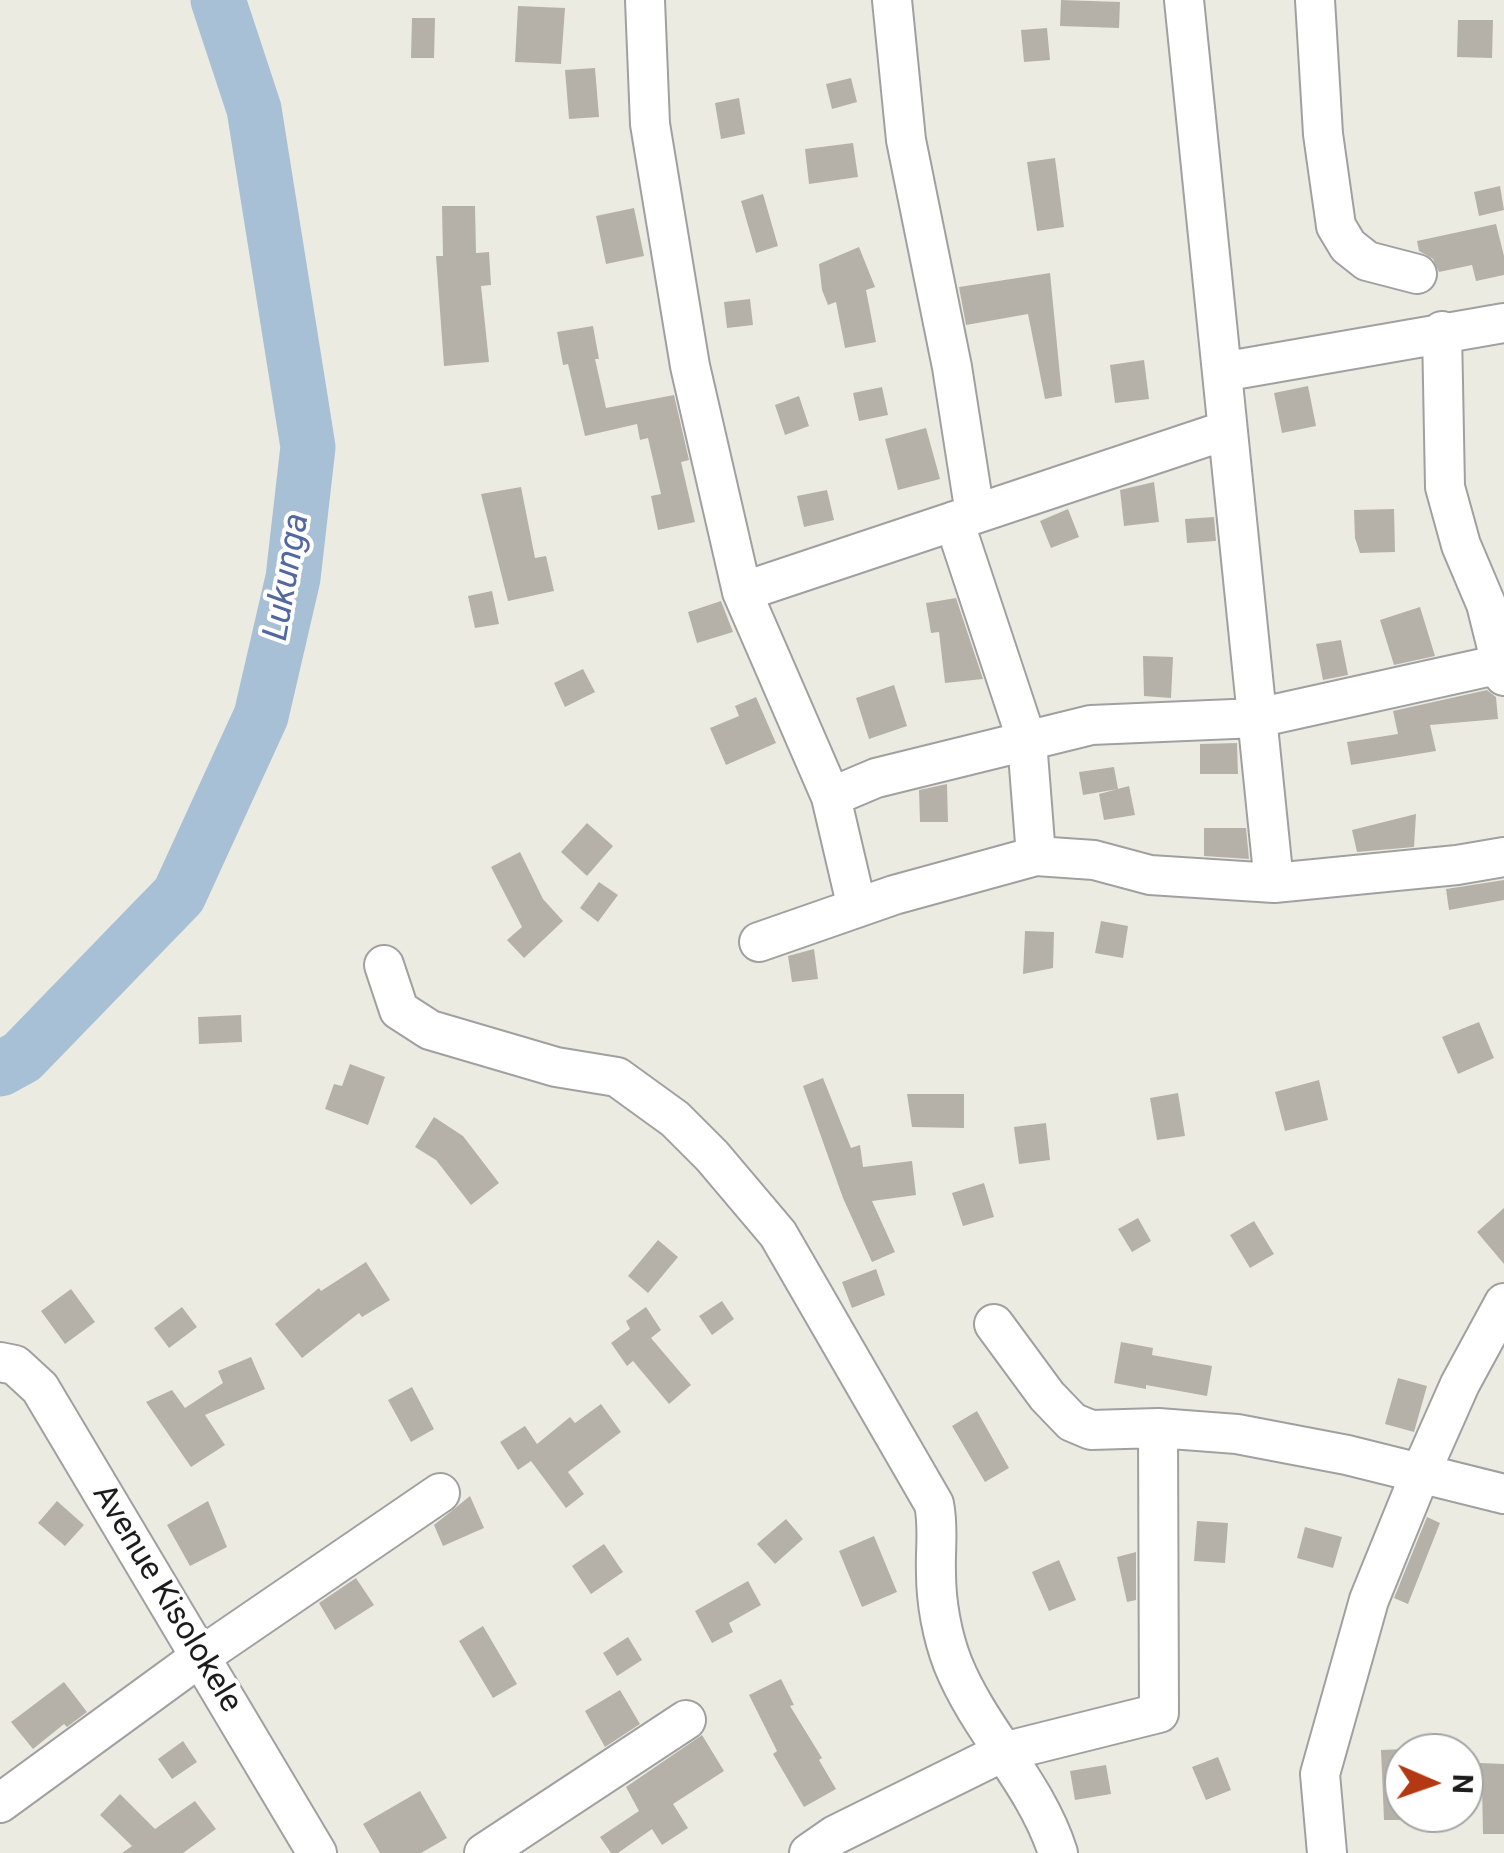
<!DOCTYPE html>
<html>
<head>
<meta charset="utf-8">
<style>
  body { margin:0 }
  #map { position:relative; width:1504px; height:1853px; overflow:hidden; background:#ecebe2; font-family:Roboto,sans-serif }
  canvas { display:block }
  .north { position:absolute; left:1384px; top:1733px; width:100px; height:100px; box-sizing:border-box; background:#fff; border:2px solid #a4a4a4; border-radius:50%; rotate:92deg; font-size:28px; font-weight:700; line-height:40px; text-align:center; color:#1c1c1c }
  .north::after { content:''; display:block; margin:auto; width:35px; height:45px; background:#b33914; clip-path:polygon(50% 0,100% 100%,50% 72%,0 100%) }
</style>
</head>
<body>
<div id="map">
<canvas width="1504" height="1853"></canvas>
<div class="north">N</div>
</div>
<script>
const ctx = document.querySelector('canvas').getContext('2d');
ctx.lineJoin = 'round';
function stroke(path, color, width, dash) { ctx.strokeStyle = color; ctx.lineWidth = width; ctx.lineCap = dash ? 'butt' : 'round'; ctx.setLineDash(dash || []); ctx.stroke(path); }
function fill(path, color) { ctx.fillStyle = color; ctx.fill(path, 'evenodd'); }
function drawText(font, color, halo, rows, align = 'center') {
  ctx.font = font + ' Roboto,sans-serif'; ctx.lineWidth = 8; ctx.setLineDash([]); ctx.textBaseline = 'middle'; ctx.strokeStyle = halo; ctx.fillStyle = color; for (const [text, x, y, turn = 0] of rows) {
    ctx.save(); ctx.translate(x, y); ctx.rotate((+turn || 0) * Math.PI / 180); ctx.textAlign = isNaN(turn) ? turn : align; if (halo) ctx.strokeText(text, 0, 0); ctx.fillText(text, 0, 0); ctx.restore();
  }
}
const river = new Path2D(`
  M0,1069L22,1057L179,895L261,716L293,578L308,447L254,109L218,0`);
const building = new Path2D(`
  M1061,0L1120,2L1119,28L1060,26Z
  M518,6L565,8L561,64L515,62Z
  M412,18H435L434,58H411Z
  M1458,20H1493L1492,58L1457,57Z
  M1047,28L1050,60L1024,62L1021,30Z
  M595,68L599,117L569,119L565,70Z
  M851,78L857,102L832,109L826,84Z
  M739,98L745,134L721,139L715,103Z
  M853,143L858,177L809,184L805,149Z
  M1055,158L1064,227L1037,231L1027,162Z
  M1500,186L1504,210L1479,216L1474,192Z
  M763,194L778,246L756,253L741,201Z
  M442,206H475L476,253L489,252L491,285L481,286L489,362L444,366L436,256H443Z
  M634,208L644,256L606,264L596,216Z
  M1496,224L1504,256V275L1476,281L1472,265L1439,272L1433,259L1419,251L1417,241Z
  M859,247L875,287L866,290L876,342L845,348L836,302L828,305L822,290L819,264Z
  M1050,273L1062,396L1045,399L1028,314L966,325L959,287Z
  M750,299L753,325L727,328L724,302Z
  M593,326L599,359H595L606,408L674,395L689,460L681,462L695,522L658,530L651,496L661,494L648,438L640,440L637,424L585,436L568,364L563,365L557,332Z
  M1144,360L1149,399L1115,403L1110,365Z
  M1308,386L1316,426L1282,433L1274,393Z
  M882,387L888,415L859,421L853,393Z
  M799,396L809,426L785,435L775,405Z
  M926,428L940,479L898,490L885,439Z
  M1154,482L1159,522L1124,526L1120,490Z
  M521,487L535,558L546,556L554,591L508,601L481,494Z
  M827,490L834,520L804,527L797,496Z
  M1068,509L1079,537L1051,548L1040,521Z
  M1394,509L1395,552L1360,553L1355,538L1354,510Z
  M1214,517L1216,541L1187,543L1185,519Z
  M492,591L499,624L475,628L468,596Z
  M956,598L983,679L945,683L939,632L931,633L926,603Z
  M721,601L733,632L697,643L688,612Z
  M1420,607L1435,656L1394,665L1380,620Z
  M1341,640L1348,675L1323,680L1316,644Z
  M1143,656L1173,657L1171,698L1144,696Z
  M583,669L595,692L565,707L554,683Z
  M894,685L907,726L869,739L856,698Z
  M1487,690L1496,697L1498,719L1430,725L1436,751L1351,765L1347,742L1398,734L1393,711Z
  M756,697L776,743L726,765L710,728L739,716L735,706Z
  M1237,743L1238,774H1200V744Z
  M1114,767L1118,789L1083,795L1079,772Z
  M947,784L948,822H920L919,790Z
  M1129,786L1135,815L1104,820L1099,794Z
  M1416,814L1414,847L1357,852L1352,830Z
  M587,823L613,846L587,876L561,852Z
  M1204,828H1246L1249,859L1204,856Z
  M520,852L543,899L563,921L524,958L507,940L522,927L491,867Z
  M1504,880V900L1449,910L1446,889Z
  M599,882L618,895L598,922L580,908Z
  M1101,921L1128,926L1123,958L1095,953Z
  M1025,931L1054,932L1053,968L1023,974Z
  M814,949L818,979L792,982L788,956Z
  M241,1015L242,1042L199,1044L198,1017Z
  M1479,1022L1494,1058L1458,1074L1442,1037Z
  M350,1064L385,1077L368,1125L325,1109L334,1084L342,1086Z
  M823,1078L851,1148L860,1145L863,1167L912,1161L916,1195L872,1201L895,1252L872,1262L843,1198L803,1086Z
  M1319,1080L1328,1120L1285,1131L1275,1092Z
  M1178,1093L1185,1136L1157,1140L1150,1098Z
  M907,1094H964V1128L912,1127Z
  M434,1117L463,1136L499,1183L471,1205L436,1160L415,1147Z
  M1046,1123L1050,1160L1019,1164L1014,1127Z
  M984,1183L994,1217L963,1226L952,1193Z
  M1504,1208V1264L1477,1232Z
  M1138,1218L1151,1241L1132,1252L1118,1229Z
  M1254,1221L1274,1254L1250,1268L1230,1235Z
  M658,1240L678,1257L648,1293L628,1276Z
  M366,1262L390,1300L362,1317L359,1313L302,1358L275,1324L319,1288L321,1291Z
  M876,1269L885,1295L852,1308L842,1282Z
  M71,1289L95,1322L65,1344L41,1311Z
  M722,1301L734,1319L712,1335L699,1316Z
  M182,1307L197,1327L169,1348L154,1328Z
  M646,1307L661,1330L651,1338L691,1385L669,1404L633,1361L627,1366L611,1343L630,1329L626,1321Z
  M1121,1342L1153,1348L1152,1355L1212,1366L1207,1396L1146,1385V1389L1114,1383Z
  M251,1357L265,1389L205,1415L225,1445L191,1467L146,1402L172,1390L185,1408L223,1383L218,1371Z
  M1398,1378L1427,1386L1414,1432L1385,1424Z
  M412,1387L434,1429L411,1442L388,1400Z
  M601,1404L621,1432L568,1472L584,1494L566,1508L531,1461L518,1470L500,1442L525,1426L537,1444L570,1417L575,1423Z
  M977,1411L1009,1468L985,1482L952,1426Z
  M470,1496L484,1528L443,1546L434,1525Z
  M57,1501L84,1525L65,1546L38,1523Z
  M208,1501L227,1547L190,1566L167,1525Z
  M1427,1517L1440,1523L1408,1604L1394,1598Z
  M786,1519L803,1539L775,1564L757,1544Z
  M1197,1521L1228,1523L1225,1563L1194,1561Z
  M1305,1527L1342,1537L1333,1568L1297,1558Z
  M874,1536L897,1592L862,1607L839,1551Z
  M604,1544L623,1572L591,1594L572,1566Z
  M1136,1552V1600L1127,1602L1117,1557Z
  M1059,1560L1076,1600L1049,1611L1032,1572Z
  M356,1578L374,1605L335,1630L319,1603Z
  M748,1581L761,1605L729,1623L733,1632L712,1643L695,1611Z
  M483,1626L517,1684L493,1698L459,1641Z
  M628,1637L642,1660L617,1676L603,1653Z
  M781,1679L794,1705L790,1706L822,1758L819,1760L836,1789L804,1807L773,1754L777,1751L749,1695Z
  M64,1682L87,1712L67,1727L64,1724L33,1749L11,1722Z
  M620,1690L640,1724L605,1747L585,1711Z
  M702,1735L724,1771L673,1804L688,1828L662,1845L652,1829L618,1853H611L600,1837L639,1811L626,1787Z
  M183,1741L197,1762L172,1779L158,1759Z
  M1404,1749V1820H1384L1381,1750Z
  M1218,1757L1231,1790L1206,1800L1192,1767Z
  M1480,1763L1504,1764V1834H1483L1482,1787H1478Z
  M1106,1765L1111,1794L1075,1800L1070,1771Z
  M420,1791L447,1838L421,1853H380L363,1824Z
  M120,1794L155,1829L195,1801L216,1829L183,1853H122L132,1846L100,1815Z`);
const minor = new Path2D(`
  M645,0L650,124L690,366L742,592L831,797L857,908
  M892,0L906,140L952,367L975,514
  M1184,0L1274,883
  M1315,0L1323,134L1336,226L1348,246L1367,261L1417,274
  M1442,331L1445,487L1461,545L1486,604L1504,676
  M1222,372L1504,323
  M954,521L1027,741L1036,856
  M742,592L1227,430
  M831,797L876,778L1091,725L1257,718L1501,664
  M759,942L894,895L1036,856L1094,860L1150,875L1274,883L1457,865L1504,857
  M384,965L399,1010L430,1030L556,1067L617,1077L675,1119L712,1156L778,1234L934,1504C939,1528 935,1548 936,1573C936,1602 942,1636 953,1664C980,1731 1036,1783 1058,1853
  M994,1324L1047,1396L1072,1422L1091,1430L1158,1428L1237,1434L1347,1455L1504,1494
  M0,1362L15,1365L40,1388L317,1853
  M0,1803L200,1657L440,1493
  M484,1853L686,1720
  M809,1853L835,1835L1003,1752L1159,1713L1158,1428
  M1327,1853L1320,1774L1369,1600L1421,1472L1460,1384L1504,1303`);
const streetNames = [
  ["Avenue Kisolokele",166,1599,59]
];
const waterNames = [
  ["Lukunga",288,577,-80]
];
stroke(river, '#a7c0d6', 55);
fill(building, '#b5b1a9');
stroke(minor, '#a0a0a0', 42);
stroke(minor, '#fff', 38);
drawText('32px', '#1c1c1c', '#fff', streetNames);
drawText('italic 35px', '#5368a1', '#fff', waterNames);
</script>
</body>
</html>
